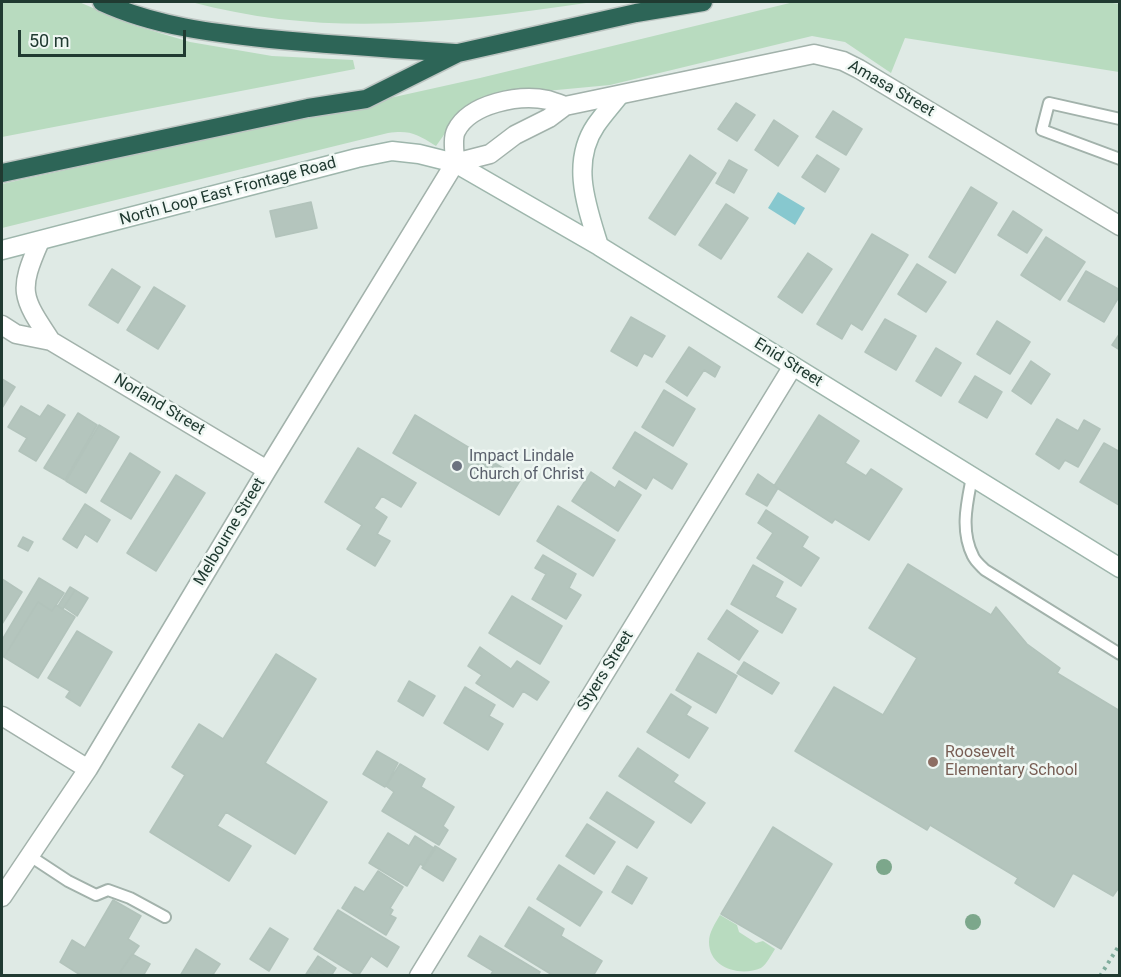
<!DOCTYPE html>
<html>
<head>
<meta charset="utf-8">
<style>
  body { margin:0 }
  #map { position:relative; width:1121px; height:977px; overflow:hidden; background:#dfeae5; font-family:Roboto,sans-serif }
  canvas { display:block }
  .frame { position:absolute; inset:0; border:3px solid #203a31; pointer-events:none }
  .scale { position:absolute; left:18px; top:30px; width:168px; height:27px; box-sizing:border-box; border:3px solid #203a31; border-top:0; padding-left:8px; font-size:18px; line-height:21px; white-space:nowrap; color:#203a31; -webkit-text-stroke:4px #eff7f3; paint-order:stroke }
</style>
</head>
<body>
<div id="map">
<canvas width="1121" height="977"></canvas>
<div class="frame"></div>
<div class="scale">50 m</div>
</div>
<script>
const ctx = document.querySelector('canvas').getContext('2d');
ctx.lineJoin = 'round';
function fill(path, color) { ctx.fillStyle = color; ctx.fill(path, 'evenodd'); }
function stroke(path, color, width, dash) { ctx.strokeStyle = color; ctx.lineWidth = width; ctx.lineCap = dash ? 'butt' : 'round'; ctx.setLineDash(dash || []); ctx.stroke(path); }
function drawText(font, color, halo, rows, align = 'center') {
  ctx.font = font + ' Roboto,sans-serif'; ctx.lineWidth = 5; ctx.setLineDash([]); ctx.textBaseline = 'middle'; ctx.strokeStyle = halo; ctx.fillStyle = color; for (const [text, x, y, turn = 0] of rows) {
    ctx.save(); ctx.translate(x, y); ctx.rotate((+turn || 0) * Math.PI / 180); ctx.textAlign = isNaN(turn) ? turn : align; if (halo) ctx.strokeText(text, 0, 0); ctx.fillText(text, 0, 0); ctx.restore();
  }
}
const green = new Path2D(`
  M2,2H79L133,25L190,42L272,56L353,60L355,69L2,137Z
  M191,2H593C454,22 330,39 191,2Z
  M794,2H1106L1119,4V72L905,38L891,73L845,42L812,36L610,85L546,91L519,89L504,92L488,96L459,114L436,146C417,134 410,130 388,133L2,228V184L480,78Z
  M720,915L737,925L739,932L756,943L763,941L775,949C771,955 767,964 761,968C740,977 709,968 709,942C709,932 715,924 720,915Z`);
const water = new Path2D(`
  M778,192L805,208L795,225L768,208Z`);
const building = new Path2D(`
  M736,103L755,115L737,141L718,129Z
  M833,111L862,129L846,155L816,137Z
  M774,120L798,136L778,166L755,150Z
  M690,155L716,173L675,235L649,218Z
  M817,155L839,169L825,192L802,177Z
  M729,160L747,170L734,193L716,183Z
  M971,187L997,203L955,273L929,257Z
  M311,202L317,228L276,237L270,211Z
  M726,204L748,218L721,259L699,245Z
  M1013,211L1042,230L1027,253L998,235Z
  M872,234L908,255L862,330L851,323L842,339L817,324Z
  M1046,237L1085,262L1060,300L1021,275Z
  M808,253L832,269L802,313L778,297Z
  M917,264L946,282L926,312L898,294Z
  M112,269L140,287L118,323L89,305Z
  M1086,271L1120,290V295L1104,322L1068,301Z
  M154,287L185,306L158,349L127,330Z
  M631,317L665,336L652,357L644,353L637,366L611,351Z
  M885,319L916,336L896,370L865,352Z
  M997,321L1030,342L1010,374L977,354Z
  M1120,333V350L1112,345Z
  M689,347L720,367L715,377L704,370L687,396L666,382Z
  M936,348L961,363L941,396L916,381Z
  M1031,361L1050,374L1031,404L1012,391Z
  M975,376L1002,392L987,418L959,402Z
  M2,379L15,387L2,408Z
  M664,390L695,409L673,446L642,427Z
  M48,405L65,415L36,461L19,451L27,438L8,427L21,406L40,417Z
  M78,413L97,425L65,480L44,468Z
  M415,415L521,479L499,515L393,453Z
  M819,415L859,441L845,463L866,476L871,469L902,489L869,540L835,519L832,523L774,486Z
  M1057,419L1078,431L1084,420L1100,429L1078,467L1065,460L1059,469L1036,454Z
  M99,425L119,437L86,493L66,481Z
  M635,432L687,464L672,489L653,477L646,489L613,468Z
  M1104,443L1120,452L1119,505L1080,482Z
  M358,448L416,483L401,507L382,496L374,508L387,517L377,534L390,541L375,566L347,549L362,525L325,502Z
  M130,453L160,472L131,519L101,501Z
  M591,472L615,488L619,481L641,495L618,531L572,501Z
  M758,474L778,488L767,506L746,494Z
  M176,475L205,493L156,571L127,553Z
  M85,504L110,520L97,542L85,534L77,548L63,539Z
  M558,506L615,540L593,576L537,541Z
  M766,510L808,537L802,547L819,558L801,586L757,558L773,533L758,523Z
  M23,537L33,542L28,551L18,546Z
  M543,555L576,574L569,588L581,595L566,619L532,599L546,574L535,568Z
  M908,564L991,615L996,607L1027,644L1060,668L1057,673L1120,711V886L1113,896L1073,873L1054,907L1015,883L1018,878L930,825L927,830L795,751L834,687L883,715L917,658L869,628Z
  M753,565L783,582L775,597L796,609L782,633L731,604Z
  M39,578L64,593L52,611L38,602L4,657L2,656V640Z
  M2,579L22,592L2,624Z
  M70,587L75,590L63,609L58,606Z
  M75,590L88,598L77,616L64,607Z
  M512,596L562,626L540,664L489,633Z
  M38,602L52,611L56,605L75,617L38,678L4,657Z
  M727,610L758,631L739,660L708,639Z
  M77,631L112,652L80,706L66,697L70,691L48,678Z
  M480,647L511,669L517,661L549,682L537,700L523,691L513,707L476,683L482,675L468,666Z
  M698,653L737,676L716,713L676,690Z
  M276,654L316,679L265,763L327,802L295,854L226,812L217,826L251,846L229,881L150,832L185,775L172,767L199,724L223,739Z
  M744,662L779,683L772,694L737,673Z
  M409,681L435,696L423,716L398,701Z
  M465,687L495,705L489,716L503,724L488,750L444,723Z
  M671,694L691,707L686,715L708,728L689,758L647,732Z
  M638,748L678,775L673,782L705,803L691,823L619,776Z
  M377,751L398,763L385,787L363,774Z
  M400,764L425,779L421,787L454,807L443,826L448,830L439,845L382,811L394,792L386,786Z
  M607,792L654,822L637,848L590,818Z
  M587,824L615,842L594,874L566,856Z
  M773,827L832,864L781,949L721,914Z
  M388,833L409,846L415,836L435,849L424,866L420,864L407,886L369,863Z
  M435,846L456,859L443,881L422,868Z
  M559,865L602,892L580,926L537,899Z
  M627,866L647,878L632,904L612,892Z
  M378,871L403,887L390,908L393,910L390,915L396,918L386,935L342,908L355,887L364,892Z
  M113,900L141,916L128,939L139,946L120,972L125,976H82L60,962L72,940L85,948Z
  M529,907L564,929L561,936L602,961L593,976H554L505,946Z
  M338,910L399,947L387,967L371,956L358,976L314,949Z
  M270,928L288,939L269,971L250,959Z
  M480,936L540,972L538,976H490L493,971L468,956Z
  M196,949L220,964L212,976H180Z
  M132,954L150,964L143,976H125L120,972Z
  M318,956L336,968L331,976H327L319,970L316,975L308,971Z
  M319,970L327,976H305L308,971L316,975Z`);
const path = new Path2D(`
  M1100,976L1120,944`);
const lane = new Path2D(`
  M1120,119L1049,103L1042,130L1120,159
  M972,477C967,503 960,530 973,556C975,561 981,566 985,570L1120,654
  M30,856L68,881L96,895L108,890L130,898L165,917`);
const street = new Path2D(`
  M455,163L490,154L515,135L549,118L565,106L814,54L843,61L859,69L1120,226
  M455,163C455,155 452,139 456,131C470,103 520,94 548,100C554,102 560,104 565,106
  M40,241C18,291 21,296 51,341
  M2,325L16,334L51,341L267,470
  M2,716L88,769
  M2,897L88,769L267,470L455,163
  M419,976L793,366`);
const secondary = new Path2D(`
  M599,246C587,207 570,163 596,125C603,115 611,106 619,96
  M2,250L357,158L392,151L419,154L455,163L599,246L1120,568`);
const highway = new Path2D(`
  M102,2C154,26 213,33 270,39C332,45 395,49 457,53
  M2,173L308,108L366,99L458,53L636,13L703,2`);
const trees = [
  [884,867],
  [973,922]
];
const markers = [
  [457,466,6,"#6b7280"],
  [933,762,6,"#8d6e63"]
];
const streetNames = [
  ["Amasa Street",891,89,30],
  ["North Loop East Frontage Road",228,192,-15],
  ["Enid Street",788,363,32],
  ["Norland Street",159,405,31],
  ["Melbourne Street",230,532,-59],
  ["Styers Street",606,671,-58]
];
const worshipNames = [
  ["Impact Lindale",469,457],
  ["Church of Christ",469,475]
];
const educationNames = [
  ["Roosevelt",945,753],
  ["Elementary School",945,771]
];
fill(green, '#b8dbbf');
fill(water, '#87c8cf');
fill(building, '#b4c5bd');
stroke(building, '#b2c3bb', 1.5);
stroke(lane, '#a2b2ab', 14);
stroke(street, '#a2b2ab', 21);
stroke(secondary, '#9eb6ac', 21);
stroke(highway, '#bcc4c1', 21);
stroke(path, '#80ad9d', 4, [3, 4.5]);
stroke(lane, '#fff', 10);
stroke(street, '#fff', 18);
stroke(secondary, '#fff', 18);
stroke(highway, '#2d6557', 18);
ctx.fillStyle = '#7ca78b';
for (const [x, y] of trees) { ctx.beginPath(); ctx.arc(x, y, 8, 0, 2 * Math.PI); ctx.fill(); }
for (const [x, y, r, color] of markers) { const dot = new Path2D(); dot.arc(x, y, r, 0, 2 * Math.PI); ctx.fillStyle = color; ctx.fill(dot); stroke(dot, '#eff7f3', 2); }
drawText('16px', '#203a31', '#eff7f3', streetNames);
drawText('16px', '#5b616d', '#eff7f3', worshipNames, 'left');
drawText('16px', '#785e54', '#eff7f3', educationNames, 'left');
</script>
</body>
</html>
